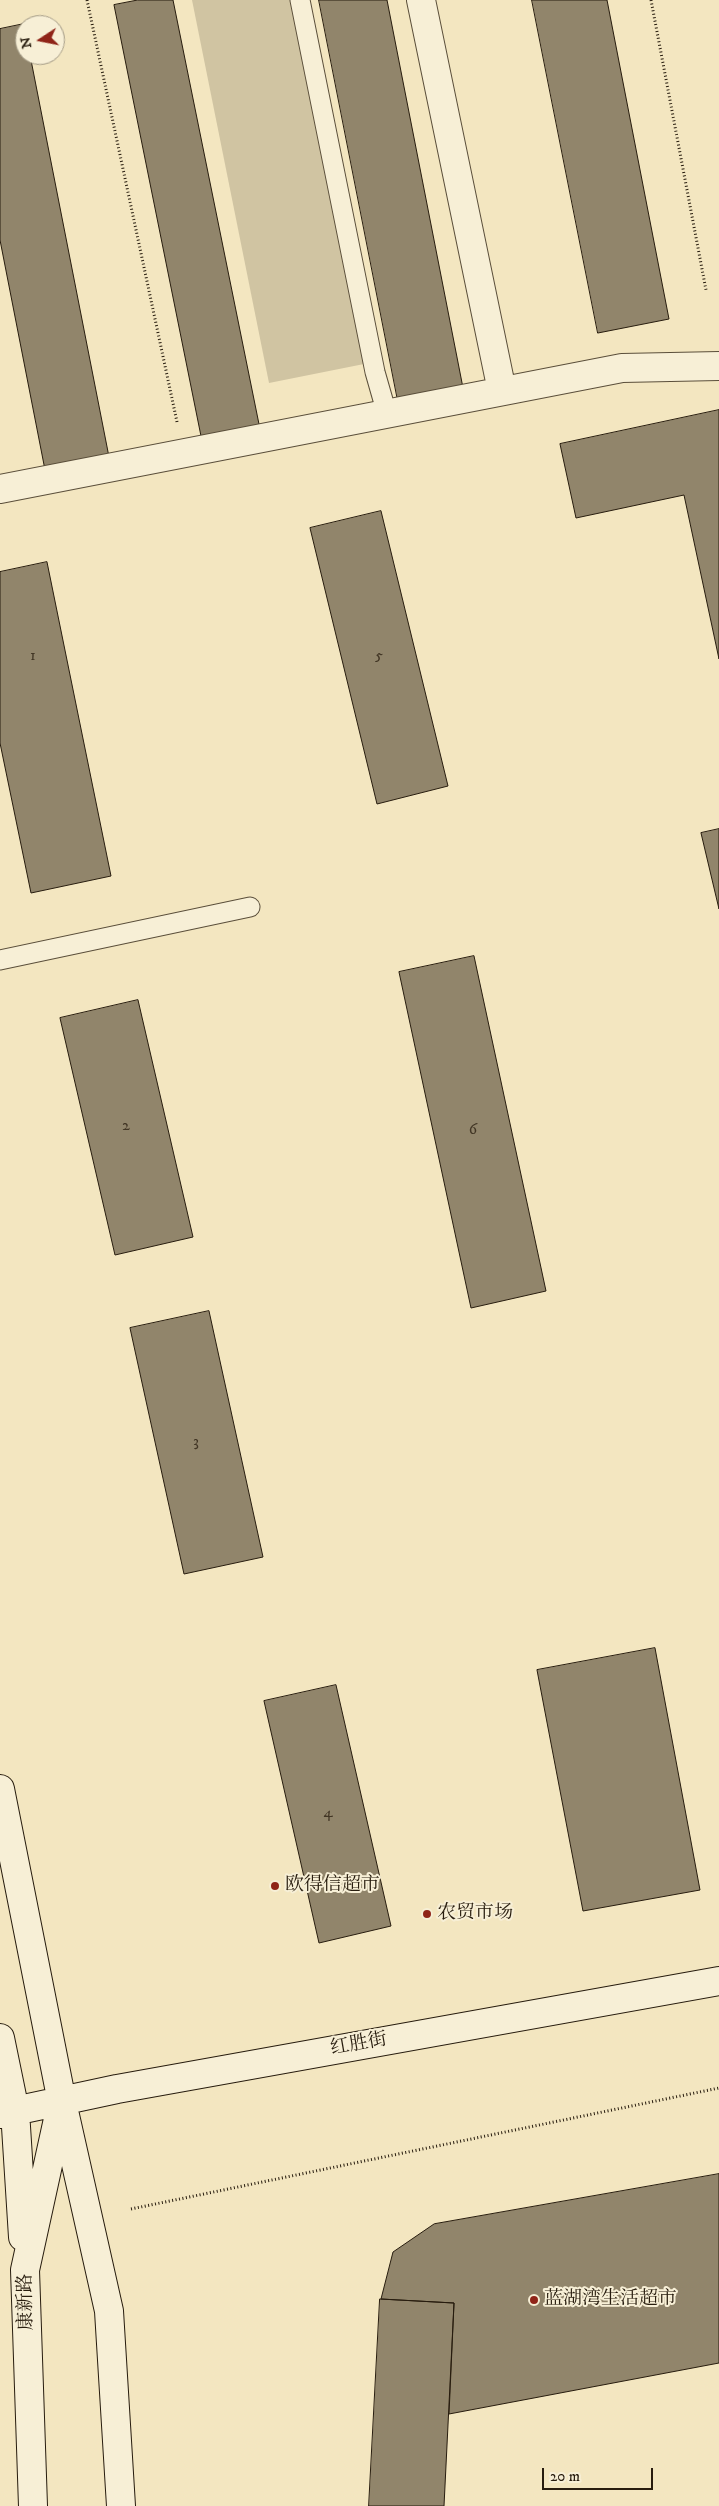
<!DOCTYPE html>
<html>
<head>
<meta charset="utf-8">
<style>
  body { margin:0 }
  #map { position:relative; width:719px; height:2506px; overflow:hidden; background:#f3e6c0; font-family:"IM FELL DW Pica",serif }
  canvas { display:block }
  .north { position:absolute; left:15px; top:15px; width:50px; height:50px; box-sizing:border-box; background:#f7efd6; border:1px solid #a49b86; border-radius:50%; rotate:259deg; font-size:14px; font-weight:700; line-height:20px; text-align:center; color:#271c0e }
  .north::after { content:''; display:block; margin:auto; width:18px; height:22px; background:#8f2418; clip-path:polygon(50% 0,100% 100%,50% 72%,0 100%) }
  .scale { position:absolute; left:542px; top:2468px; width:111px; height:22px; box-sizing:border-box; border:2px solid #271c0e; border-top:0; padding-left:6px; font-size:15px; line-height:18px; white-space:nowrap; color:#271c0e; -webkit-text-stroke:4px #f7efd6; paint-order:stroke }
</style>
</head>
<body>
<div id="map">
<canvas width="719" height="2506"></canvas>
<div class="north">N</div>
<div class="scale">20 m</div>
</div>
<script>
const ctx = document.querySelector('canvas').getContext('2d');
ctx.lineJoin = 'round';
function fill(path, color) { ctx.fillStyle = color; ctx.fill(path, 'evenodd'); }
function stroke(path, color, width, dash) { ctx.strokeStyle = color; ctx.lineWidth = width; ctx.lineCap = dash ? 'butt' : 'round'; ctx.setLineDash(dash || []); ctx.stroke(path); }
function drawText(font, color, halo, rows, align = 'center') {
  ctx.font = font + ' "IM FELL DW Pica","Noto Serif SC",serif'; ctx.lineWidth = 4; ctx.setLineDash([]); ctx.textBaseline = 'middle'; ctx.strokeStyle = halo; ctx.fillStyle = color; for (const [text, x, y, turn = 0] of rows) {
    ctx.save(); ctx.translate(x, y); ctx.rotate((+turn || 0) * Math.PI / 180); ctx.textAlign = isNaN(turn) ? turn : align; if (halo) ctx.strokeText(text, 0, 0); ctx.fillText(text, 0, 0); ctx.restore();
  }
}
const green = new Path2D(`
  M192,0H291L364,364L269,383Z`);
const building = new Path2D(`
  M138,0H173L261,434L203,446L114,5Z
  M319,0H387L464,393L399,406Z
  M532,0H607L669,319L598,333Z
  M24,24L25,55H30L110,462L46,475L0,240V29Z
  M719,410V659L684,495L576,518L560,444Z
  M381,511L448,786L377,804L310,528Z
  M47,562L111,876L31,893L0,743V572Z
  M719,829V909L701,833Z
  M474,956L546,1291L471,1308L399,972Z
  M138,1000L193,1237L115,1255L60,1018Z
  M209,1311L263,1557L184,1574L130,1328Z
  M655,1648L700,1890L583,1911L537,1670Z
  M336,1685L391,1926L319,1943L264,1701Z
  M719,2174V2363L449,2414L454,2303L381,2299L393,2252L434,2224Z
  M380,2299L454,2303L444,2506H369Z`);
const path = new Path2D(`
  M87,0L177,422
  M651,0L706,290
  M131,2209L719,2088`);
const lane = new Path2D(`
  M300,0L375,372L387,414
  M0,960L250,907`);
const street = new Path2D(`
  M421,0L502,391
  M0,489L622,368L719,366`);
const secondary = new Path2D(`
  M0,1789L62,2102L109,2311L121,2506
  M0,2038L15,2111L23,2237
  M0,2114L117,2089L719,1981
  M33,2506L25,2270L60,2110`);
const markers = [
  [275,1886,5,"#8f2418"],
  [427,1914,5,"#8f2418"],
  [534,2300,5,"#8f2418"]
];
const numberNames = [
  ["1",33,657],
  ["5",379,657],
  ["2",126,1127],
  ["6",473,1131],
  ["3",196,1443],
  ["4",328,1814]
];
const poiNames = [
  ["欧得信超市",285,1886],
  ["农贸市场",437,1914],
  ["蓝湖湾生活超市",544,2300]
];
const streetNames = [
  ["红胜街",359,2045,-10],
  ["康新路",27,2302,-91]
];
fill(green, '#d0c4a2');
fill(building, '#91856b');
stroke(building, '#271c0e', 1);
stroke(lane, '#5a4e3a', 21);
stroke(street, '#5a4e3a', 30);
stroke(secondary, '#271c0e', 30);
stroke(path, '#271c0e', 3, [1, 2.5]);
stroke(lane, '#f7efd6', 19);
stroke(street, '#f7efd6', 28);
stroke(secondary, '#f7efd6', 28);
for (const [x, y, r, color] of markers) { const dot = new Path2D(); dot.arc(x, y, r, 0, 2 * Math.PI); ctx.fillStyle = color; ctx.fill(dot); stroke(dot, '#f7efd6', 2); }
drawText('16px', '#423625', null, numberNames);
drawText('19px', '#271c0e', '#f7efd6', poiNames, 'left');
drawText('19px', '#271c0e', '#f7efd6', streetNames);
</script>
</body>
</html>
